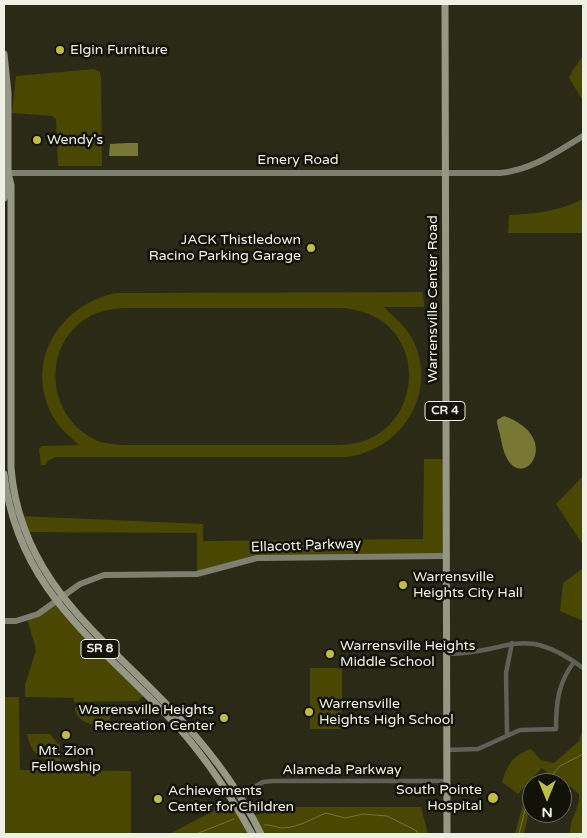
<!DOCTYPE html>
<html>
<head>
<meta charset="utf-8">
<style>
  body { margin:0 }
  #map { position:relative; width:587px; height:838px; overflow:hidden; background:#2a2a17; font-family:"Varela Round",sans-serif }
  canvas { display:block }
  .frame { position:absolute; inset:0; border:5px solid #eff0e4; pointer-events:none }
  .north { position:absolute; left:522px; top:773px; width:50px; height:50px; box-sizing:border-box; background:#121209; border:1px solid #6a6b61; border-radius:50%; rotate:180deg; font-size:14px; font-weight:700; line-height:20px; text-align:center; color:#eff0e4 }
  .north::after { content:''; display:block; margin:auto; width:18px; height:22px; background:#c0be40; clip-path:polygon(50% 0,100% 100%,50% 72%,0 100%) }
</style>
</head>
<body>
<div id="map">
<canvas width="587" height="838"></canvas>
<div class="frame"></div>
<div class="north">N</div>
</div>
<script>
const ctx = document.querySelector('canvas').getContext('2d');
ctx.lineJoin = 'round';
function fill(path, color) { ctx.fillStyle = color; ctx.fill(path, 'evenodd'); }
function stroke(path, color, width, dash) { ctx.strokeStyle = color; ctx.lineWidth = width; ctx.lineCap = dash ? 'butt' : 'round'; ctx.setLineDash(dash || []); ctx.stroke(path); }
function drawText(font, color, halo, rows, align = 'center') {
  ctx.font = font + ' "Varela Round",sans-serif'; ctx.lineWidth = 5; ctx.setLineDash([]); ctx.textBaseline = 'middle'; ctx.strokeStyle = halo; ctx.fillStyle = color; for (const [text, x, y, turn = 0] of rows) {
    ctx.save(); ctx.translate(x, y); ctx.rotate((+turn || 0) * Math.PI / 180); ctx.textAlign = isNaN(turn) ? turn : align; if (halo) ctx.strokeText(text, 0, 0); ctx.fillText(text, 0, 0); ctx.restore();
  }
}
const green = new Path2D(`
  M583,56V101L569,78L572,71Z
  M94,69L100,72L101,77L102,166H58L56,119L52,116L12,113L16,76Z
  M583,199V233H508L509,215C534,214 560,211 583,199Z
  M423,292L424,307H384C395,318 407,327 414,342C438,395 400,452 345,457H56L47,461L46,465H41L39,449L42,446L79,445C71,437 61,430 55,420C22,365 57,306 115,293ZM124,308H344C358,310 371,313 383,322C422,351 416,415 373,437C362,443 351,444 340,445H124C115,444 105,444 98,441C47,419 40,347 87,318C98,311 111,309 124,308Z
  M424,459H446V556L257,558L197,574V533L25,532L20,516L203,524V541L423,539Z
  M583,476V545L556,504Z
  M583,568V621L560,611L563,583Z
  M56,601L145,694L139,701L74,702V698L25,697V685L36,650L27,618Z
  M310,668H342V729H310Z
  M4,697H19L20,770L131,771V833L135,834H4Z
  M77,705H110V725C96,726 79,725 75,709Z
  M583,728V834H570C570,815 579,813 579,794L566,783H541L549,774L542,768L518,794L502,782C507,765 514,754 531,749L541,760L554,763L579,741Z
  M27,734H50L58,744L60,743V761C42,763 30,752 27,734Z
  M532,794V811L528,816L524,834H515L522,807Z
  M233,801L251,834H169Z
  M273,807H421L428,834H261L255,815Z`);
const water = new Path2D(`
  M127,143H138V156H109L110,144Z
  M504,416C572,440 512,507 501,439C500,433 497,426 497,420Z`);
const stream = new Path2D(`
  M545,783L560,766L583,754
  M264,825C271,824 277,828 283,828C300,827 311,819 326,813L345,818L363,814L387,816L417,831V834
  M196,834L234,819
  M519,834L525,810L532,801`);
const street = new Path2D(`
  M447,654C512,653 521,623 583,668
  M507,734L506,673L512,643
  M447,750L478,749L520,730L556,729C556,703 558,683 574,662
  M240,795L263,782L273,781H447`);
const secondary = new Path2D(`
  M4,173H500C532,170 557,152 583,136
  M4,621H16L38,614L80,584L104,575L197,574L257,558L446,556`);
const primary = new Path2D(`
  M445,4L447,834
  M4,54L8,93V173L11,185V468C21,587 110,641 183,722C214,756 241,793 261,834
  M4,198V185L8,173
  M4,474C18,594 104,646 179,728C208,761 231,796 252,834`);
const markers = [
  [60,50,5,"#c0be40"],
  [37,140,5,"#c0be40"],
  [311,248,5,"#c0be40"],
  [403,585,5,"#c0be40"],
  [330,654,5,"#c0be40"],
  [309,712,5,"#c0be40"],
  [224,718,5,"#c0be40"],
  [66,735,5,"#c0be40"],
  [493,798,6,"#c0be40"],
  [158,799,5,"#c0be40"]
];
const shields = [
  [445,411,40],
  [100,649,38]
];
const shieldNames = [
  ["CR 4",445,411],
  ["SR 8",100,649]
];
const poiNames = [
  ["Elgin Furniture",70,50],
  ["Wendy's",47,140],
  ["JACK Thistledown",301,240,"right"],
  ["Racino Parking Garage",301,256,"right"],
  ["Warrensville",413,577],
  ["Heights City Hall",413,593],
  ["Warrensville Heights",340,646],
  ["Middle School",340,662],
  ["Warrensville",319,704],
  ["Heights High School",319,720],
  ["Warrensville Heights",214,710,"right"],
  ["Recreation Center",214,726,"right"],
  ["Mt. Zion",66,751,"center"],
  ["Fellowship",66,767,"center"],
  ["South Pointe",482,790,"right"],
  ["Hospital",482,806,"right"],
  ["Achievements",168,791],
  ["Center for Children",168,807]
];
const streetNames = [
  ["Emery Road",298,160],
  ["Warrensville Center Road",433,299,-90],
  ["Ellacott Parkway",306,546,-2],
  ["Alameda Parkway",342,770]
];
fill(green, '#494702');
fill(water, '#787733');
stroke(stream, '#787733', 1);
stroke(street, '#5f6056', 4.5);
stroke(secondary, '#7e7f70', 6);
stroke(primary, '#969784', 7);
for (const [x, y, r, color] of markers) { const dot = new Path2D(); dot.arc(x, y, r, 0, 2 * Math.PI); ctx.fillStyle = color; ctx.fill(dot); stroke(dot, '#121209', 2); }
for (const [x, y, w] of shields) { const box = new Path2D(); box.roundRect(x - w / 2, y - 9.5, w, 19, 4); ctx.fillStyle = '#121209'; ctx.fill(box); stroke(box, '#eff0e4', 1); }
drawText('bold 12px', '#eff0e4', null, shieldNames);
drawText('14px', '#eff0e4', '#121209', poiNames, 'left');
drawText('14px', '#eff0e4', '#121209', streetNames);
</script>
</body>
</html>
